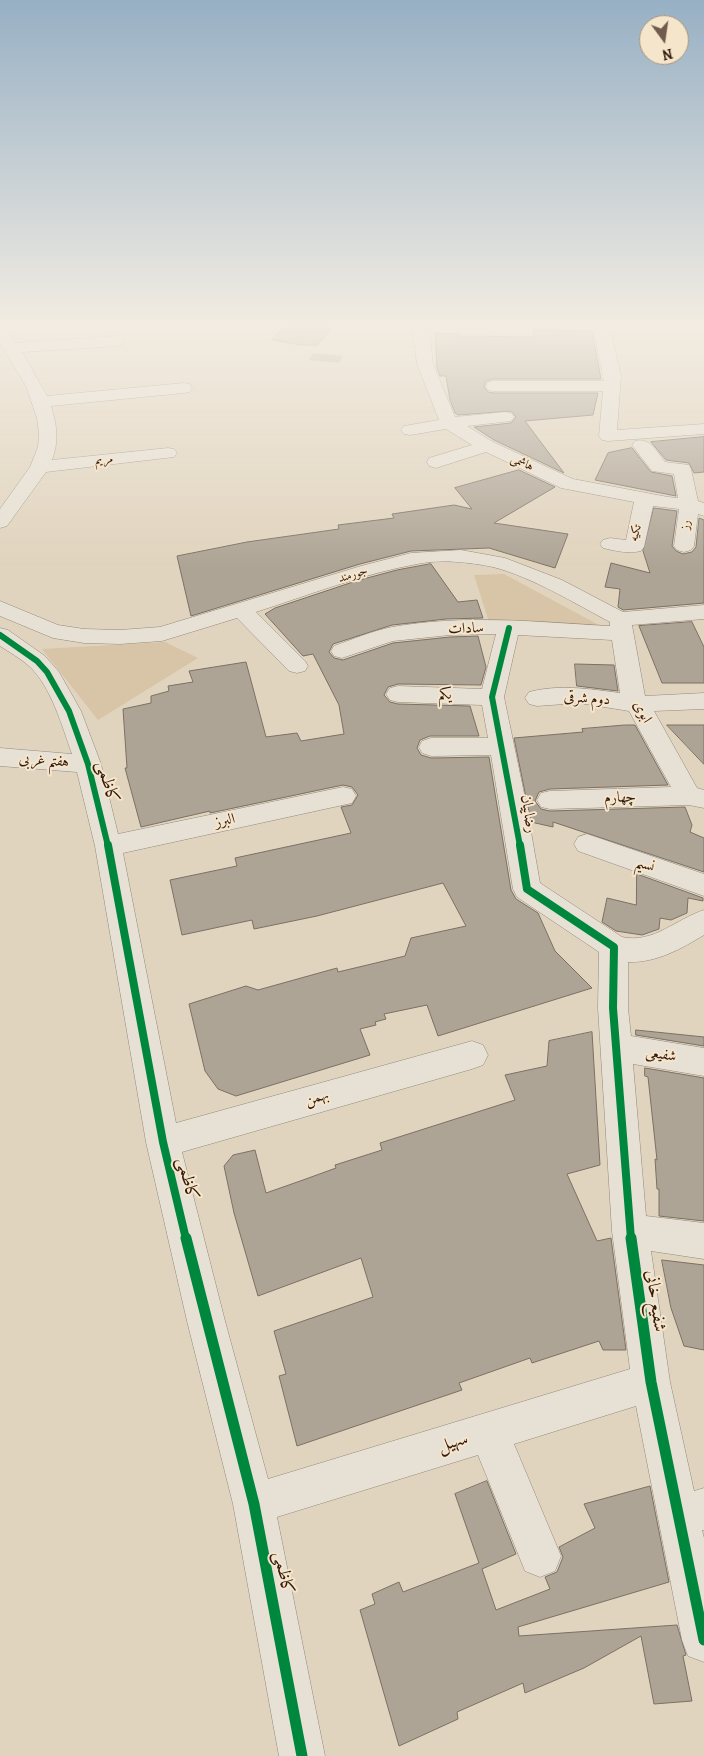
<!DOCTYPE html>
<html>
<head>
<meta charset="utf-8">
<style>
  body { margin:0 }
  #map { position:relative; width:704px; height:1756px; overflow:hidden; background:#e1d4be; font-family:Alegreya,serif }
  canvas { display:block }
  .north { position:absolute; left:639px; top:15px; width:50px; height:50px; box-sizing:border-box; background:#f5e5cb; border:1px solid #a79480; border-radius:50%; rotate:166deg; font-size:14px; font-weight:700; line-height:20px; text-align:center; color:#331a0f }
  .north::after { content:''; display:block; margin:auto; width:18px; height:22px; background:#705b4c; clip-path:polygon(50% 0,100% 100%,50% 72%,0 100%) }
</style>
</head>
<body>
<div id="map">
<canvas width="704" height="1756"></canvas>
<div class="north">N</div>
</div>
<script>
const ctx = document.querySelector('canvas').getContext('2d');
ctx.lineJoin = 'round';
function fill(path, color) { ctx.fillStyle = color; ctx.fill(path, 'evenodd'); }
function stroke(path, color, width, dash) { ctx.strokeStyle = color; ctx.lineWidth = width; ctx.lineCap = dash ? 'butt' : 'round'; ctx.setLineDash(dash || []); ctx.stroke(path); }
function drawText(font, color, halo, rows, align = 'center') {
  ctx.font = font + ' Alegreya,Amiri,serif'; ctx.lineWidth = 4; ctx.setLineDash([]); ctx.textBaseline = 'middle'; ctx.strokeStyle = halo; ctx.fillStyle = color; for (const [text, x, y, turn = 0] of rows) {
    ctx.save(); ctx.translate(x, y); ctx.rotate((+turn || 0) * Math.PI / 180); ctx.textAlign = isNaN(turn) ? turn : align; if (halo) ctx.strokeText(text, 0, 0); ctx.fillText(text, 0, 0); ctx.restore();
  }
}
const green = new Path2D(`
  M504,574L599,625L489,622L474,575Z
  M165,642L198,658L98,720L42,649Z`);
const water = new Path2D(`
  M313,353L343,356L339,363L309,360Z`);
const building = new Path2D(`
  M290,321H310V323L334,325L318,345H301L272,340Z
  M533,329L592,331L601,379H494L486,381L484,387L488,392L494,393H598L593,415L525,421L564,473L494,440L474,427L511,423L516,417L511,411L458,415L455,413L450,400L446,376H440L437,368L435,333L459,334V336L534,337Z
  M704,437V472L694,473L689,463L666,460L651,442Z
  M632,448L651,472L672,476L676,496L595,480L608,453Z
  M519,470L555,487L494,523L568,534L555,568L489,548L411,551L360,564L191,616L177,556L247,542L339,529L338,525L394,518L392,514L454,505L472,509L455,488Z
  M654,508L677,511L672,546L676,551L683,554L692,552L696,547L699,518L704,520V603L623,610L618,607L620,589L605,587L611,563L650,573L643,551Z
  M431,564L458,602L477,600L483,618L446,619L392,625L333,644L329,652L334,658L343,660L393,643L450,637L478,636L486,667L481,685L398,684L388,687L384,695L390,702L398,704L470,706L479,736H430L420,740L417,748L421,755L431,758L489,757L511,890L516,899L538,913L555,951L592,988L438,1036L427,1005L384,1014L386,1019L375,1022L376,1025L360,1029L370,1055L236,1096L218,1089L205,1071L189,1004L246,986L258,990L337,968L338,972L405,956L411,938L466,926L443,883L317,916L254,929L252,920L182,935L170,880L237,866L235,858L351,833L341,807L352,805L358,795L352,787L343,785L210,813V811L141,827L125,768H127L123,709L151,703V696L169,691L168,686L193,682L189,671L246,662L266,737L297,733L301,741L344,734L339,705L313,654L303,656L265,614L275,608L356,581L397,570Z
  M692,622L704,647V683H662L639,626Z
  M575,664L614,665L618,691L577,686Z
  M625,725H635L668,785L550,789L539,792L535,801L541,809L550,811L685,807L692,825L690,832L704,838V872L553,822V827L531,822L514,738L583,732L582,729Z
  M667,725H704V764Z
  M637,874L703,898V901L688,898L687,913L671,920L660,918L659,929L642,935L616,931L602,922L607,898L636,905Z
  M636,1030L704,1037V1046L636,1035Z
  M592,1032L600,1165L567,1174L597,1241L611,1238L626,1350H603L599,1341L532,1363L530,1358L459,1383L462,1390L297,1446L279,1376L286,1374L274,1331L373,1297L361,1258L258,1296L234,1213L224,1166L233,1155L255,1150L266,1193L303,1180L336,1168L335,1165L382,1150L380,1143L515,1100L505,1075L547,1066L549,1041Z
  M645,1068L704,1078V1221L659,1216V1189H657L655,1159L657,1160L648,1077L645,1076Z
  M662,1260L704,1265V1350L684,1346L671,1308Z
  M487,1481L516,1554L482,1569L496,1610L550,1589L545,1577L557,1572L563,1557L559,1547L595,1528L584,1504L650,1486L669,1582L518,1627L519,1636L677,1625L686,1655L683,1656L692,1701L654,1704L641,1636L584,1668L525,1693L523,1683L457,1712L458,1719L399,1746L360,1610L375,1604L372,1594L399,1582L403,1592L479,1563L455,1494Z`);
const minor = new Path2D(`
  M412,321H428L433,364L455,417L505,412L511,413L514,417L511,421L467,426L493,442L573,479L668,497L678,498L674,474L652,471L632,445L635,441C650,437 656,451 665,462L689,465L691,469L698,501L704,503V516L698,514L694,546L691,550L684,552L677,550L674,546L679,509L653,506L644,547L641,551C629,554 615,551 603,548L600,544L603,540L610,538L626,540L634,502L561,488L486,452L436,468L429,466L427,462L429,458L472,445L446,429L410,435L404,434L401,430L404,426L439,420L417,364Z
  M592,321H608L621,376L617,430L704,424V434L608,441L602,440L599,436L603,391H494L488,390L486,386L488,382L494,381H604Z
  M0,327L6,329L16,343L116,336L122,338L124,341L122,344L116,346L22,352L47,396L184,383L190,384L192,388L190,392L184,393L51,406C57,425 59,442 52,460L168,448L174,449L177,453L174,457L46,472L7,526L0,528V509L30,467L38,447L39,433L37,418L26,386L0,343Z
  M461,550L505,558L562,580L623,612L704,605V619L632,625L645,696L704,693V709L654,711L697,788L704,790V808L689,805L550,809L541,807L537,800L541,793L550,791L671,787L629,711L579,703L537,706L529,704L525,698L529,692C559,684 590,689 620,693L612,640L518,635L504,697L525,798L540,883L622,937C653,944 676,919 704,910V935C681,949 656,963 628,962V1008L631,1036L704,1048V1076L633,1064L646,1216L704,1223V1259L651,1251L670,1382L694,1491L704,1488V1530H702L704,1538V1662L688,1656L682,1640L636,1406L514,1444L561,1556L555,1571L540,1577L525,1571L478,1455L277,1517L325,1756H279L233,1504L187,1321L146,1142L95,846L77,772L0,766V748L72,754C62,726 51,686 29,666C20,658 9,652 0,646V628L8,630L45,656L59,672L81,711L101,764L118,834L343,787L352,789L356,796L352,803L343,805L123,853L176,1123L472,1041L483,1045L488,1055L483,1065L472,1069L182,1152L225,1321L268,1479L630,1369L612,1231L598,1008L599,952L517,897L513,889L491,755L431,756L422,753L419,747L422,741L431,738H488L482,705L398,702L390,700L386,694L390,688L398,686L482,689L496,634L450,635L393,641L342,658L334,656L331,651L334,646C353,639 372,631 392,627C464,614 538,622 610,626V622C574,603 532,577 493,567C469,562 440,559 417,564C362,574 309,595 256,612L305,661L308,666L305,671L297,673L289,671L237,618L162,641L120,644L84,643L53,638L0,616V601L58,625L84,629L120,630L160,627L361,566L411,553Z
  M587,834L704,874V896L578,851L574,844L578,837Z`);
const cyclewayFar2 = new Path2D(`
  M509,628L492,697L520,846
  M0,635L37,661L47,672L69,711L88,764L108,846`);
const cyclewayFar1 = new Path2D(`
  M108,845L163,1142L186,1239
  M520,845L527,889L614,947L613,1008L631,1239`);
const cycleway = new Path2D(`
  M186,1238L254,1504L302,1756
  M631,1238L651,1382L704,1640`);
const farStreetnames = [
  ["مریم",104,460,-6],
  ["هاشمی",522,463,25],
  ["رز",686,525,-84],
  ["تکیه",636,533,-74],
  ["جورمند",353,575,-17]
];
const streetNames = [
  ["سادات",466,629,-2],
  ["یکم",445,695,1],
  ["دوم شرقی",587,699,4],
  ["ابوی",642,712,61],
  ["هفتم غربی",44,761,4],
  ["چهارم",620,798,-2],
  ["رضاییان",528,814,81],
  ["البرز",225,821,-12],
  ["نسیم",645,865,19],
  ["شفیعی",661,1055,9],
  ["بهمن",317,1098,-16]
];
const nearStreetnames = [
  ["کاظمی",107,782,75],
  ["کاظمی",187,1179,77],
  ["شفیع خانی",655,1301,82],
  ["سهیل",453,1443,-17],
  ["کاظمی",283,1573,79]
];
fill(green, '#d8c4a7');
fill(water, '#bfa98e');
fill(building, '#aea495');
stroke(building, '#7b7064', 1);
stroke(minor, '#93897b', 1);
fill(minor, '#e6e0d5');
stroke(cyclewayFar2, '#00873e', 6);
stroke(cyclewayFar1, '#00873e', 8);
stroke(cycleway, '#00873e', 11);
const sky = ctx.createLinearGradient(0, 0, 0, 567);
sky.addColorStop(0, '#97b0c4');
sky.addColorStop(0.57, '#f2ece2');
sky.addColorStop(1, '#f2ece200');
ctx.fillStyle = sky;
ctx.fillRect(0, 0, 704, 567);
drawText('12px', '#331a0f', '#f5e5cb', farStreetnames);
drawText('15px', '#331a0f', '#f5e5cb', streetNames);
drawText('18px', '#331a0f', '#f5e5cb', nearStreetnames);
</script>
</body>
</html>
